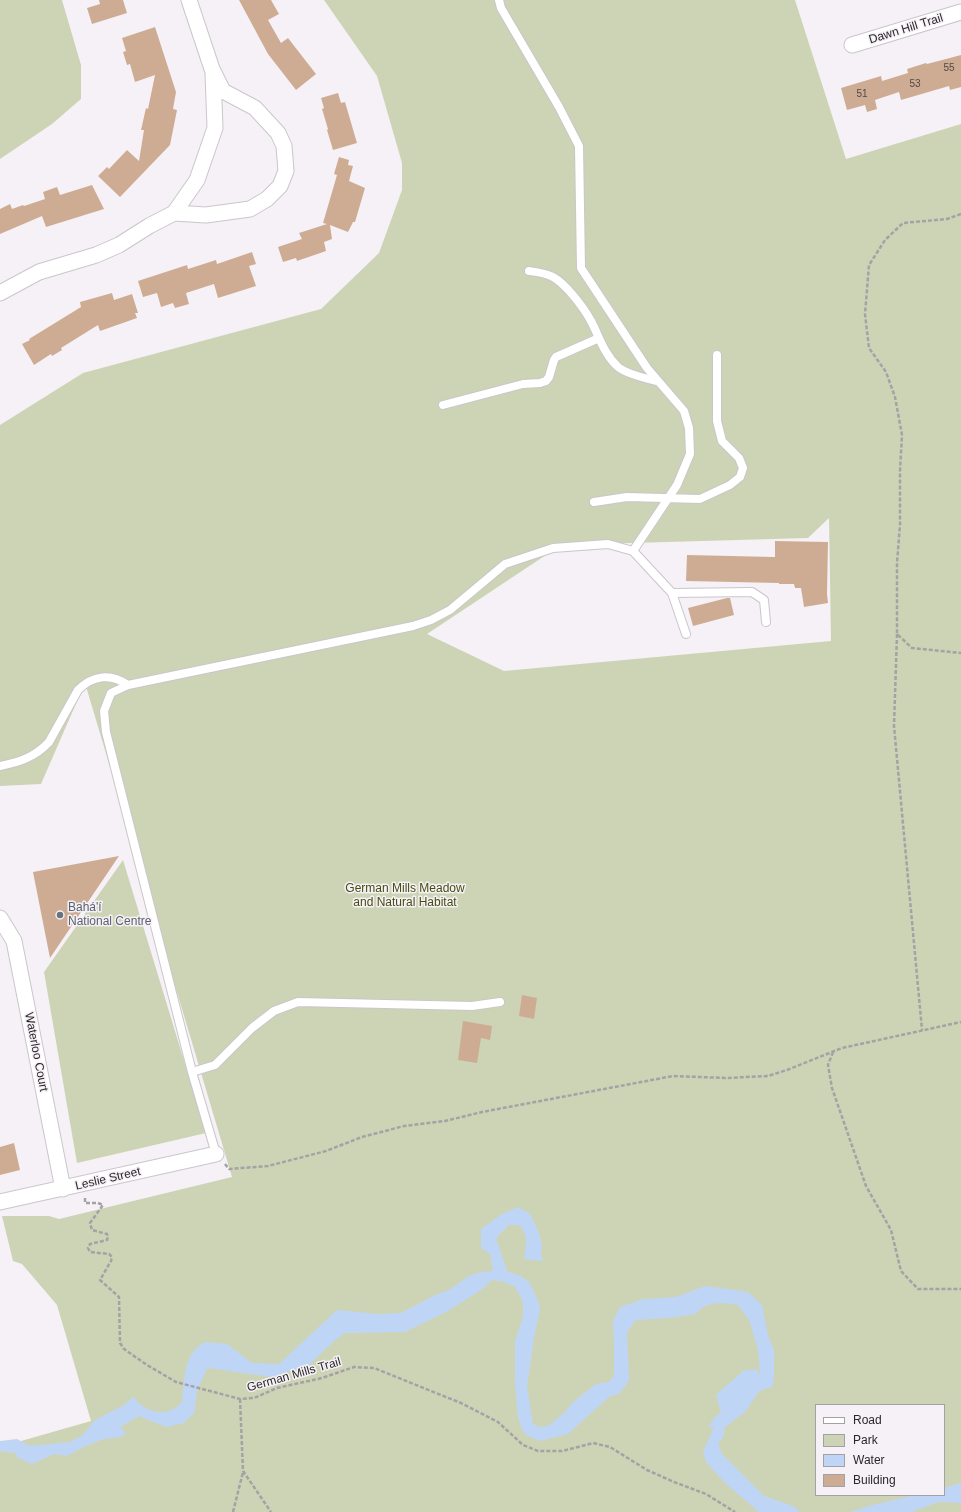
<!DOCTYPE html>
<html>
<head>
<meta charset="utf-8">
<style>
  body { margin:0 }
  #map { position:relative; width:961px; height:1512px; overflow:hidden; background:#f6f1f6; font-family:Arial,sans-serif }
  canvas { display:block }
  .legend { position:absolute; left:815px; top:1404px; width:130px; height:92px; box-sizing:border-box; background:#f6f1f6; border:1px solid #a4a0a4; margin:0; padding:5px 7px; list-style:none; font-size:12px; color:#292729 }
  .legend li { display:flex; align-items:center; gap:8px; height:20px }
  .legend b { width:20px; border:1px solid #a4a0a4 }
</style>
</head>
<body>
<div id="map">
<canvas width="961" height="1512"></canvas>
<ul class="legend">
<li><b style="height:5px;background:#fff"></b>Road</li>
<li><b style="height:11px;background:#cdd4b5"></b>Park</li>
<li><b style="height:11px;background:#bfd5f6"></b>Water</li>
<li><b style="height:11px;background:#ceac94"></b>Building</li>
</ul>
</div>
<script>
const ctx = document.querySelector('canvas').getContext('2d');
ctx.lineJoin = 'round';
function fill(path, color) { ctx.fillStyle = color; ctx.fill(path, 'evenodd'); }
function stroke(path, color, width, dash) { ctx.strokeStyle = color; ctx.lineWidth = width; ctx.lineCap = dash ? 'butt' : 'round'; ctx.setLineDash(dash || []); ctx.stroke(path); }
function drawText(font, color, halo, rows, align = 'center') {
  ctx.font = font + ' Arial,sans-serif'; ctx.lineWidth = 3; ctx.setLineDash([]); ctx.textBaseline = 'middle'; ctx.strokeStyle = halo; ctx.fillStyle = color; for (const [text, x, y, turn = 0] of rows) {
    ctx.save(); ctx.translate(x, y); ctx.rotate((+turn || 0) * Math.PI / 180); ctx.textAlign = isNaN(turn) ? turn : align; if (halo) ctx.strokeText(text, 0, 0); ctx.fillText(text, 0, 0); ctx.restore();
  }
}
const green = new Path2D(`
  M0,0H62L81,65V99L52,124L0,159Z
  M324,0H795L846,159L961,124V1512H0V1447L91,1421L57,1305L22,1264L13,1261L2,1216H49L59,1219L232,1177L85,683L41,784L0,786V425L83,373L321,309L379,253L402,190V163L377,76ZM829,518L831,641L504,671L427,634L561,545L808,538ZM816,1405H944V1495H816Z
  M123,860L206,1133L77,1163L44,972Z`);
const water = new Path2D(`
  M518,1207L530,1214L538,1230L542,1244L541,1254L543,1261L524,1259C526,1246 529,1235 519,1225H509L497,1237V1241L507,1271L521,1276L530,1283L539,1303L540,1311L535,1332L527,1386L533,1424L539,1427L548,1426L564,1413L573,1402L596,1384L609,1382L614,1375V1343L613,1321L620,1307L644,1299L676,1297L705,1286L748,1292L762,1305L768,1335L774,1350V1379L772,1387L759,1391L745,1412L724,1428V1436L718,1444L722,1454L764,1496L793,1506L800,1512H759L725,1483L706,1462L703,1452L714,1427H708L715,1417L721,1412L716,1395L743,1371L756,1369L760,1375L758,1349L749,1320L738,1305C724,1302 705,1301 696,1314L669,1318L636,1320L627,1332L629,1381L619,1394L610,1396L568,1434L540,1441L526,1435L522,1429L518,1417L515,1383V1341L523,1317V1302L515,1287L504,1282L492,1280L481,1290L448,1311L405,1332L345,1333L334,1341L309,1365L272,1377L208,1368C199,1383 195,1394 195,1412L184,1423L166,1427L139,1416L120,1427L125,1432V1435C121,1438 108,1438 101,1440C89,1444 78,1450 67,1456L54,1454L32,1464L18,1458L15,1453L0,1451V1441L17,1439L30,1446L70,1442L83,1435L95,1420L124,1405L133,1397C143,1408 156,1416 171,1410C175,1409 179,1405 182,1402C184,1386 183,1365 194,1351C196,1347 202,1344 206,1342L227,1344L252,1363L279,1364L337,1310L377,1314L401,1313L435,1295L449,1290L469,1276L481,1272L493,1271L490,1254L481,1248V1229L502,1214Z
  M961,1483V1503L939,1502L911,1512H850L869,1506L915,1495H944V1488Z`);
const building = new Path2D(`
  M99,0H123L127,13L92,24L87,8L100,4Z
  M239,0H271L279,14L268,20L281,43L288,38L316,74L296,90L268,54Z
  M155,27L176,92L173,109L177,110L170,145L120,197L98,176L107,167L109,169L127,150L139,161L144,130H141L146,108L148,109L155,75L135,82L130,64L127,65L123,52L126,51L122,38Z
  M961,55V87L950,90L949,86L901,100L899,92L875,100L877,109L867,112L865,105L847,110L841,88L881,76L882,81L908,73L907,69L926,63L927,64Z
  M338,93L341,103L345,102L357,143L333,150L327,130L328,129L322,109L324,108L321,98Z
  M339,157L349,160L348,165L353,166L349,181L365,188L355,222H353L348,232L330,225L332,239L324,242L326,251L297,261L296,258L283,262L278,247L302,239L299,233L327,224L323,223L337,175L334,174Z
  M92,185L104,209L46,227L42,216L0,234V209L10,204L12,209L23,205L24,206L45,199L43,192L57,187L60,195Z
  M252,252L256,264L249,266L256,286L218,298L214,284L186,293L189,304L175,308L173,303L161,307L157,293L143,297L138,281L187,265L188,269L216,260L217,264Z
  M112,293L114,300L132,294L138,313H135L137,318L100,331L98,325L61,348L62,350L52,356L51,354L34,365L22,344L30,340L29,339L81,307L80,302Z
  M775,541L828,542L827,594L828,603L804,607L801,588H795L794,584H779V583L686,581L687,555L775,557Z
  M727,598H730L734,615L693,626L688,608Z
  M119,856L50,958L33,872Z
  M522,995L537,998L534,1019L519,1016Z
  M463,1021L492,1026L490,1040L481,1038L477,1063L458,1060Z
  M14,1143L20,1170L0,1175V1147Z`);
const path = new Path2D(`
  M961,214L947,219L903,223L885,240L869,265L865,314L869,348L886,372L895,397L902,435L900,471V525L897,563V634L912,648L961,653
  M897,634L894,726L922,1030
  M833,1052L828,1065L832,1088L866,1186L891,1230L901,1271L918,1289H961
  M225,1164L229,1169L268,1166L326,1151L362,1137L404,1126L445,1121L482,1112L673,1076L726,1078L768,1076L787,1070L842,1048L961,1022
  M85,1198V1203H98L103,1205L90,1223L92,1230L107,1234L108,1237L107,1240L90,1244L88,1248L90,1252L109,1254L112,1257L111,1261L100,1280L119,1297L120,1343L124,1349L147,1365L176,1382L240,1399L254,1398L277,1388L322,1378L354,1367L374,1368L461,1403L498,1422L523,1445L538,1451H562L593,1443L610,1447L647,1470L674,1482L706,1494L735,1512
  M240,1399L243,1471L271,1512
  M233,1512L243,1472`);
const lane = new Path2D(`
  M529,271C537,272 546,273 553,277C566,284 584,308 591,321C599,336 604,354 617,366C624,373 648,379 657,381
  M443,405L523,384L540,383L546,381L549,377L554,360L556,357L599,338
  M594,502L627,497L700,499L730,485L740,477L743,468L739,458L722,441L717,421V355
  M633,551L672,593L752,592L764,600L766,622
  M672,593L686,634
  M0,766C20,762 35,757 49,742L78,690C93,675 111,673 128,685
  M192,1072L215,1065L252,1028L274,1011L298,1002L472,1006L500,1002
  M216,1154L192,1072L106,732L104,711L111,693L128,685L413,626L431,620L450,610L505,564L553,548L608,544L633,551L677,485L690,454L689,428L684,411L647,368L581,268L579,146L559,107L501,8L499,0`);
const street = new Path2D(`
  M852,45L961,12
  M174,213L197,180L215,128L213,74
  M0,293L39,272L96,255L119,245L149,226L174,213L206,215L250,209L267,199L280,186L286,171L284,146L278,133L255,108L223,91L212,69L189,0
  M0,918L14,941L63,1189
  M0,1202L216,1154`);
const markers = [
  [60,915,4,"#6b7280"]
];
const numberNames = [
  ["55",949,68],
  ["53",915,84],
  ["51",862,94]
];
const streetNames = [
  ["Dawn Hill Trail",906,29,-17],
  ["Waterloo Court",36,1052,79],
  ["Leslie Street",108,1179,-13],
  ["German Mills Trail",294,1375,-16]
];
const parkNames = [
  ["German Mills Meadow",405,889],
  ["and Natural Habitat",405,903]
];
const worshipNames = [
  ["Bahá'í",68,908],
  ["National Centre",68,922]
];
fill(green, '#cdd4b5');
fill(water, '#bfd5f6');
fill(building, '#ceac94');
stroke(lane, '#cac6cb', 10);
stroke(street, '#cac6cb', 17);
stroke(path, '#a5a2a5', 2.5, [4, 2]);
stroke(lane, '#fff', 8);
stroke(street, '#fff', 15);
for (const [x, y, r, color] of markers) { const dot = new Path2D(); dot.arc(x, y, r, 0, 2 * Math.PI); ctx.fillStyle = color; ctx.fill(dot); stroke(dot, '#f6f1f6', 1.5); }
drawText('10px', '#524844', null, numberNames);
drawText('12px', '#292729', '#f6f1f6', streetNames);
drawText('12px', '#454d10', '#f6f1f6', parkNames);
drawText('12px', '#5b616d', '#f6f1f6', worshipNames, 'left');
</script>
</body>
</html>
